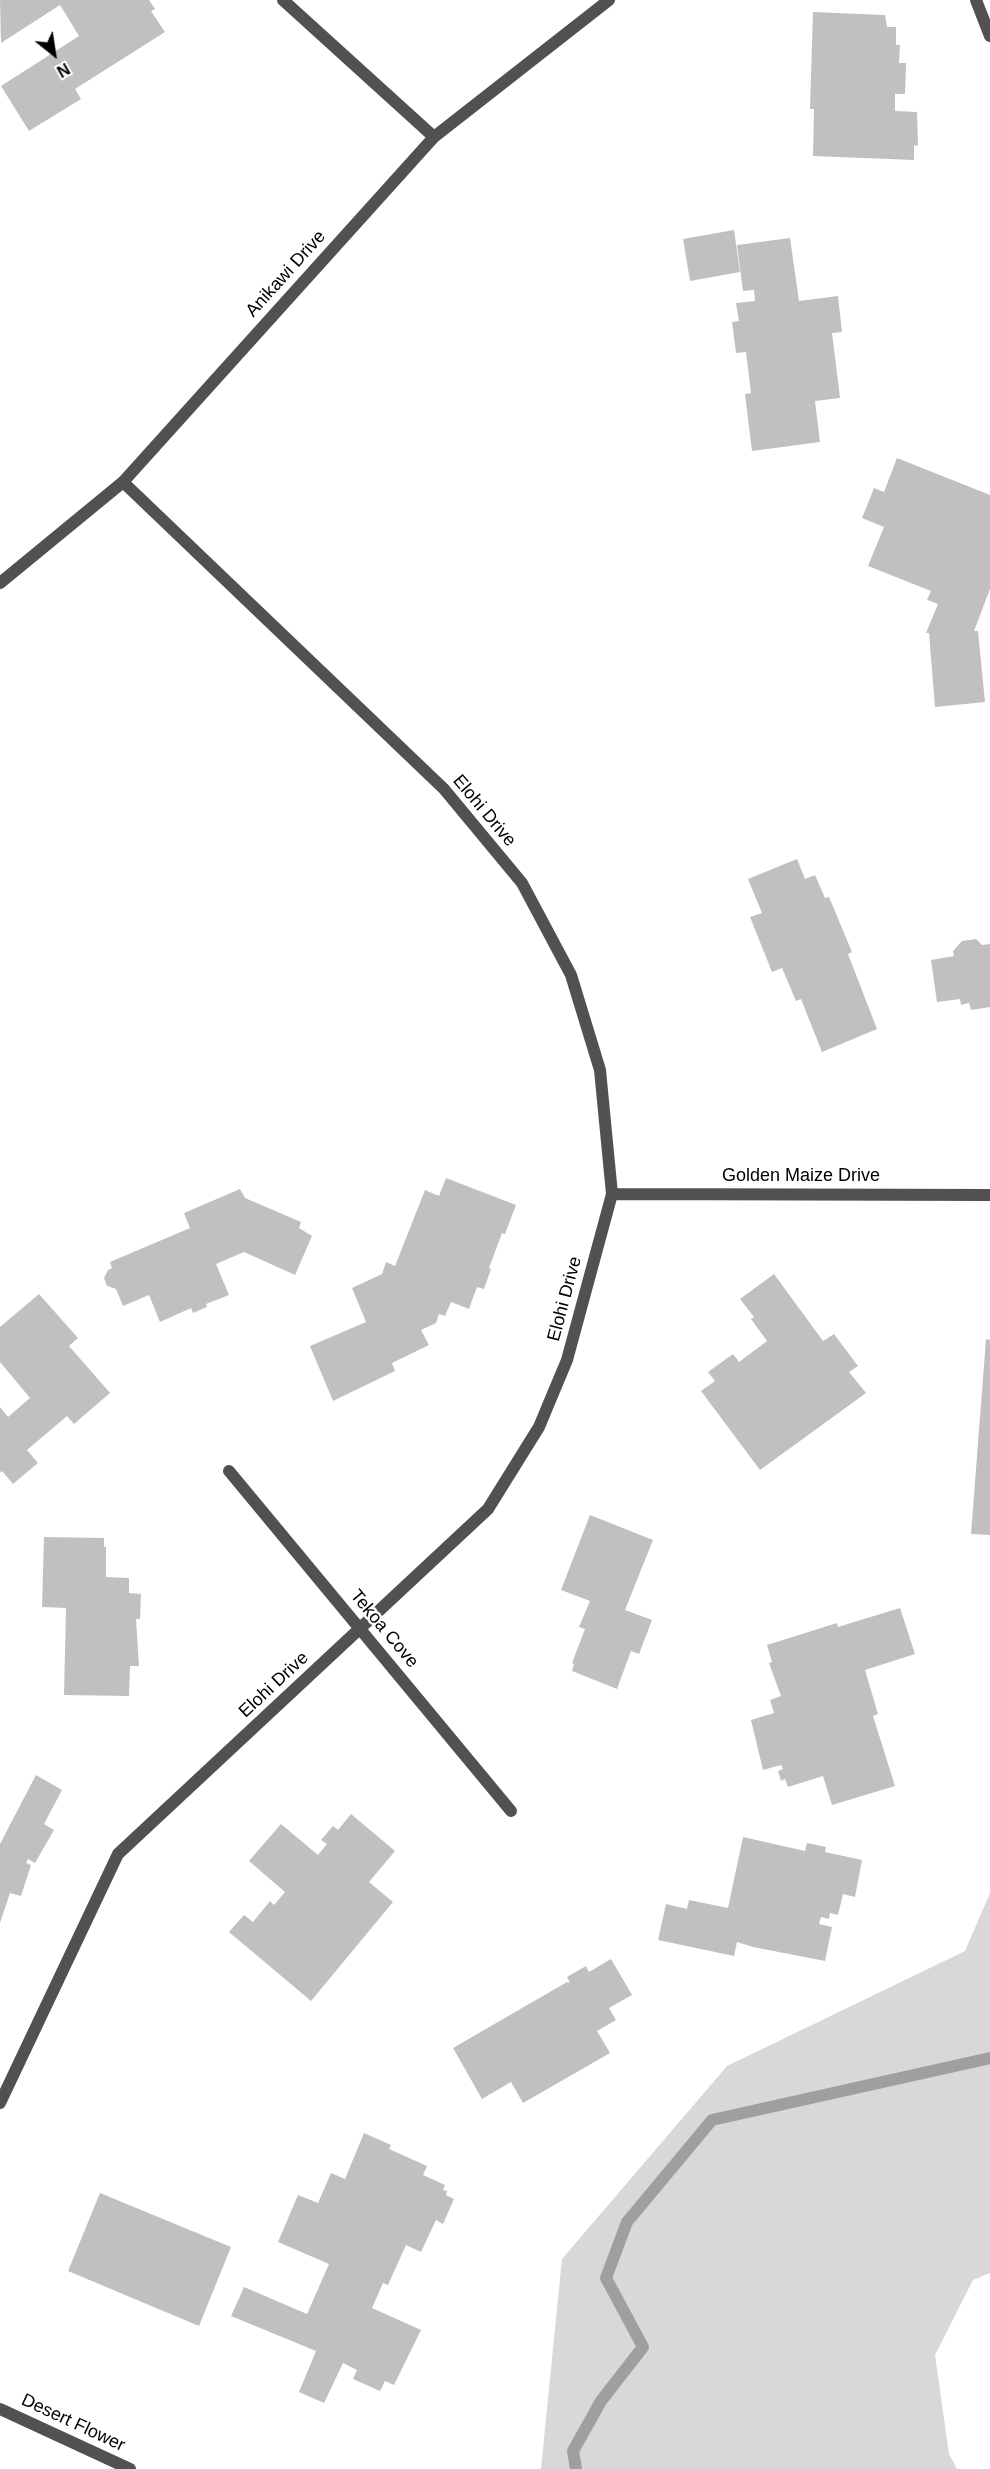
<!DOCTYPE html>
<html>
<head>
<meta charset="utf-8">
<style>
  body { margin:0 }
  #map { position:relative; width:990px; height:2469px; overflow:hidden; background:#fff; font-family:Helvetica,sans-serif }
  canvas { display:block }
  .north { position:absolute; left:24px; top:24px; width:60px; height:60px; -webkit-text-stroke:4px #fff; paint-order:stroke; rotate:150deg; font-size:16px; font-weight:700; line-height:24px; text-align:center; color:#000 }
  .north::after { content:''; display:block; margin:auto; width:21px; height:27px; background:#000; clip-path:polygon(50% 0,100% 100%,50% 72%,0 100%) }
</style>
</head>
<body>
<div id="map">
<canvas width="990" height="2469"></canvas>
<div class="north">N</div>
</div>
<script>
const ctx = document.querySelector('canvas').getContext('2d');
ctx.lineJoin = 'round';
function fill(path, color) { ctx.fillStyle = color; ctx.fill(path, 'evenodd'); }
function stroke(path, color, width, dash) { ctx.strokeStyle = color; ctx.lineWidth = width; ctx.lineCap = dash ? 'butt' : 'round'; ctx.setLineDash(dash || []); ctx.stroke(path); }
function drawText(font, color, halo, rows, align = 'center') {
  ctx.font = font + ' Helvetica,sans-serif'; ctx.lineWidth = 5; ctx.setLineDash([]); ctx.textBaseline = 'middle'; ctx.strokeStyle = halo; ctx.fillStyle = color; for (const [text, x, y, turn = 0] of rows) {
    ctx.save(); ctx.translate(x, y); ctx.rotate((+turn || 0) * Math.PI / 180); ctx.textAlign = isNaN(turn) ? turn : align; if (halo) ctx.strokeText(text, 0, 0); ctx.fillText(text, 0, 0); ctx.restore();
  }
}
const green = new Path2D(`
  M990,1893V2273L973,2280L935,2355L949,2454L957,2469H541L562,2259L727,2066L965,1951Z`);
const stream = new Path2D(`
  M576,2469L573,2451L601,2401L643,2347L606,2278L627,2222L712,2120L990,2058`);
const building = new Path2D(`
  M0,0H149L155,9L151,11L165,32L75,89L81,99L29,131L1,86L79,36L60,5L1,43Z
  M813,12L885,15L887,27H896V45H900L899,63H906L905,94H895V111L917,112L918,146L914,145V160L813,156L814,109H810Z
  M734,230L740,272L690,281L683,239Z
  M790,238L799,301L838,296L842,332L832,333L840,398L815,401L820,442L752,451L745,394L751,393L746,352L736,353L732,322L739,321L736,303L755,301L754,290L743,291L737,245Z
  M897,458L990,495V589L974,631H978L985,702L935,707L929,633H926L938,604L927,600L931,591L868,566L884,527L862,518L874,488L884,492Z
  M797,859L805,879L815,875L825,898L829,897L852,952L848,954L877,1029L822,1052L801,999L796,1001L782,968L772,972L750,917L762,913L748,879Z
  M976,939L982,945L990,944V1007L971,1010L969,1003L961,1005L960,999L937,1002L931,960L954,956L953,951L962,941Z
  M446,1178L516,1205L505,1234L502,1233L489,1268L491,1269L484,1289L477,1287L469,1309L451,1302L445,1316L439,1314L436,1323L421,1330L429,1345L392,1363L395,1371L333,1401L310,1346L366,1322L352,1288L382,1274L386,1262L395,1266L425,1190L439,1196Z
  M240,1189L245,1198L301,1222L299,1228L312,1236L295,1275L244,1252L216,1264L229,1295L206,1304L207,1307L193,1313L191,1308L160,1322L149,1295L123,1306L116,1289L107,1286L104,1278L108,1270L112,1268L110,1262L190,1228L184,1213Z
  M774,1274L823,1341L834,1334L858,1366L849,1372L866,1393L760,1470L701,1391L715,1381L708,1372L733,1354L739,1362L767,1341L751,1319L754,1317L740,1299Z
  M39,1294L78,1338L69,1346L110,1393L74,1424L67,1416L27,1450L38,1463L13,1484L2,1471L0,1473V1407L8,1417L30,1398L0,1362V1327Z
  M986,1339L990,1340V1535L971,1534Z
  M590,1515L653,1540L625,1610L652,1620L639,1654L631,1651L617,1689L572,1671L574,1664L572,1663L585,1629L579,1627L590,1601L561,1590Z
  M44,1537L104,1538V1547H106V1577L129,1578V1593L141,1594L140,1619H136L139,1666H130L129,1696L64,1695L66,1608L42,1607Z
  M900,1608L915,1654L865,1670L878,1714L873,1716L895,1786L832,1805L823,1776L788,1787L785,1779L781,1781L778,1771L783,1769L781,1765L763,1770L751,1720L774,1713L770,1700L781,1696L769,1663L772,1662L767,1645L837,1623L838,1627Z
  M36,1775L62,1790L44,1824L54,1830L35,1863L28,1859L26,1863L31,1865L21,1896L10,1893L0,1923V1844Z
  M351,1814L395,1851L369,1882L393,1902L311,2001L229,1932L244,1915L253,1922L270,1901L274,1905L285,1892L249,1861L281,1824L318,1855L327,1844L321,1840L333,1826L338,1830Z
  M743,1837L805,1851L807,1843L826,1847L825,1852L862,1860L855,1897L843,1894L838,1915L830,1913L829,1919L821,1917L819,1924L832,1927L825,1961L753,1947L737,1942L734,1956L658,1940L666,1904L687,1909L689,1900L728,1908Z
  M611,1959L632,1995L609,2008L616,2020L597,2031L610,2053L523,2103L511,2082L482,2099L453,2048L567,1982L570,1983L567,1977L586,1966L589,1972Z
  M364,2133L391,2145L389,2149L427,2166L423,2175L445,2185L443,2190L447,2191L446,2195L454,2199L443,2224L436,2220L421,2252L406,2245L388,2285L383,2283L372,2308L421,2330L394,2385L385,2381L380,2391L353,2379L357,2370L343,2363L324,2403L299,2392L316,2351L231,2316L244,2287L307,2314L329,2264L278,2242L298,2195L318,2203L331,2173L345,2179Z
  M100,2193L231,2247L199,2326L68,2271Z`);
const minor = new Path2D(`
  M283,0L434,137
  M976,0L990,36
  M0,583L123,482L434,137L609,0
  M612,1194L990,1195
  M229,1471L511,1811
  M0,2103L118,1854L488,1509L539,1427L567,1360L612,1194L600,1070L571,975L522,883L444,789L123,482
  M0,2409L130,2469`);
const streetNames = [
  ["Anikawi Drive",286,274,-48],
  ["Elohi Drive",484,811,50],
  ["Golden Maize Drive",801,1176],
  ["Elohi Drive",565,1299,-75],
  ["Tekoa Cove",384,1629,50],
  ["Elohi Drive",274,1685,-43],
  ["Desert Flower",73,2423,25]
];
fill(green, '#d8d8d8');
stroke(stream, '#9f9f9f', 12);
fill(building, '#c0c0c0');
stroke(minor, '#515151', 12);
drawText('18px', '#000', '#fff', streetNames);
</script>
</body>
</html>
